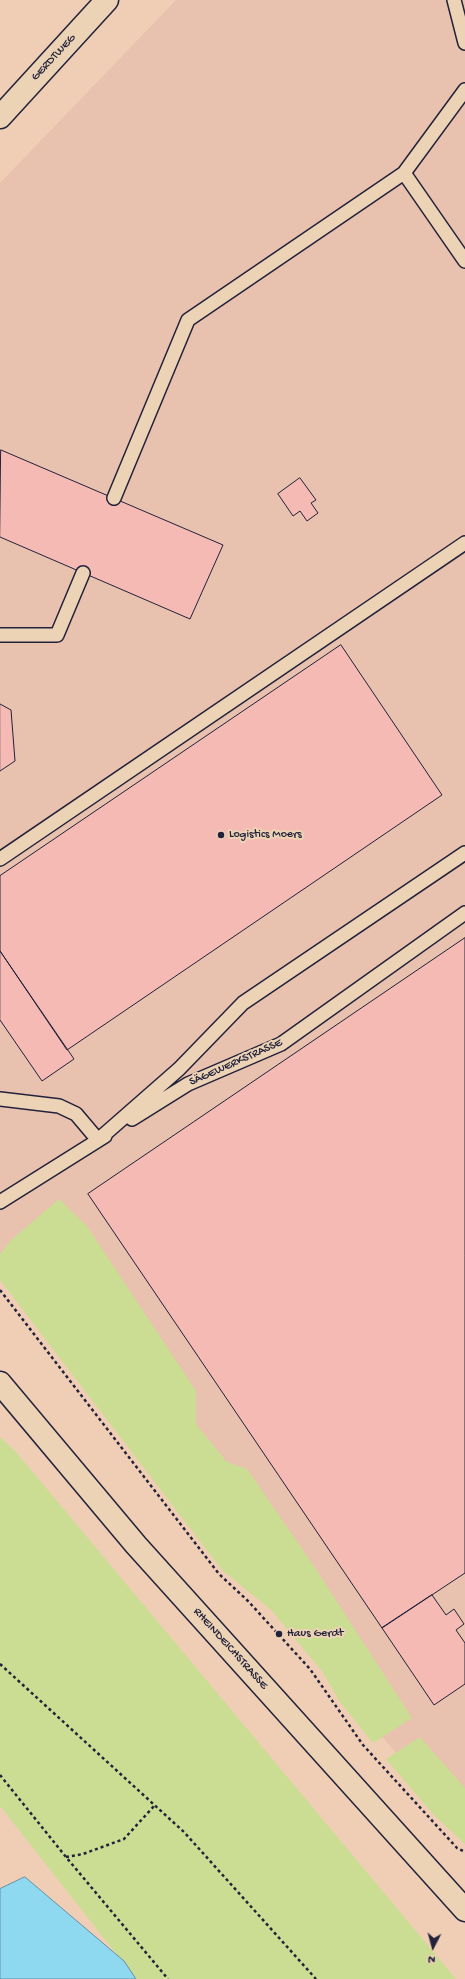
<!DOCTYPE html>
<html>
<head>
<meta charset="utf-8">
<style>
  body { margin:0 }
  #map { position:relative; width:465px; height:1979px; overflow:hidden; background:#efceb5; font-family:"Gochi Hand",sans-serif }
  canvas { display:block }
  .north { position:absolute; left:413px; top:1927px; width:40px; height:40px; -webkit-text-stroke:3px #edd3b5; paint-order:stroke; rotate:186deg; font-size:11px; font-weight:700; line-height:16px; text-align:center; color:#22223b }
  .north::after { content:''; display:block; margin:auto; width:14px; height:18px; background:#22223b; clip-path:polygon(50% 0,100% 100%,50% 72%,0 100%) }
</style>
</head>
<body>
<div id="map">
<canvas width="465" height="1979"></canvas>
<div class="north">N</div>
</div>
<script>
const ctx = document.querySelector('canvas').getContext('2d');
ctx.lineJoin = 'round';
function fill(path, color) { ctx.fillStyle = color; ctx.fill(path, 'evenodd'); }
function stroke(path, color, width, dash) { ctx.strokeStyle = color; ctx.lineWidth = width; ctx.lineCap = dash ? 'butt' : 'round'; ctx.setLineDash(dash || []); ctx.stroke(path); }
function drawText(font, color, halo, rows, align = 'center') {
  ctx.font = font + ' "Gochi Hand",sans-serif'; ctx.lineWidth = 4; ctx.setLineDash([]); ctx.textBaseline = 'middle'; ctx.strokeStyle = halo; ctx.fillStyle = color; for (const [text, x, y, turn = 0] of rows) {
    ctx.save(); ctx.translate(x, y); ctx.rotate((+turn || 0) * Math.PI / 180); ctx.textAlign = isNaN(turn) ? turn : align; if (halo) ctx.strokeText(text, 0, 0); ctx.fillText(text, 0, 0); ctx.restore();
  }
}
const built = new Path2D(`
  M176,0H465V1832L459,1827L295,1634L0,1263V183Z`);
const green = new Path2D(`
  M59,1199L87,1226L196,1391V1424L227,1462L247,1469L314,1566L412,1718L373,1743L340,1702L322,1671L271,1610L222,1570L0,1280V1254L11,1240Z
  M0,1437L16,1452L456,1979H136L0,1806Z
  M420,1737L465,1788V1844L434,1815L386,1759Z`);
const water = new Path2D(`
  M25,1877L124,1961L136,1979H0V1889Z`);
const building = new Path2D(`
  M1,450L223,545L190,619L0,537Z
  M300,478L316,500L311,503L318,513L307,521L300,511L293,516L278,494Z
  M341,645L442,795L67,1050L0,951V876Z
  M0,704L11,710L15,761L0,771Z
  M465,938V1573L382,1628L88,1194Z
  M0,951L74,1059L42,1081L0,1020Z
  M432,1595L446,1615L454,1609L464,1624L456,1630L465,1643V1684L434,1705L382,1628Z`);
const path = new Path2D(`
  M0,1290L219,1574L248,1601L310,1669L363,1745L457,1848L465,1852
  M0,1664L184,1832L316,1979
  M0,1775L66,1857L168,1979
  M66,1857L83,1854L124,1839L155,1805`);
const lane = new Path2D(`
  M454,0L465,43
  M404,173L465,261
  M114,498L188,320L404,173L465,90
  M0,635H57L83,573
  M0,859L465,543
  M0,1099L59,1106L76,1114L98,1140L179,1069L243,1003L465,853
  M132,1119L188,1084L281,1044L465,913
  M0,1202L105,1136`);
const street = new Path2D(`
  M0,117L107,0`);
const secondary = new Path2D(`
  M0,1383L136,1545L465,1910`);
const markers = [
  [221,835,4,"#22223b"],
  [279,1634,4,"#22223b"]
];
const streetNames = [
  ["GERDTWEG",54,58,-47],
  ["SÄGEWERKSTRASSE",236,1063,-24],
  ["RHEINDEICHSTRASSE",230,1649,48]
];
const poiNames = [
  ["Logistics Moers",229,835],
  ["Haus Gerdt",287,1634]
];
fill(built, '#e9c1af');
fill(green, '#cbdd92');
fill(water, '#8ed9ef');
stroke(water, '#6390a7', 1);
fill(building, '#f5bab3');
stroke(building, '#22223b', 1);
stroke(lane, '#22223b', 16);
stroke(street, '#22223b', 25);
stroke(secondary, '#22223b', 25);
stroke(path, '#22223b', 2.5, [3, 3]);
stroke(lane, '#edd3b5', 13);
stroke(street, '#edd3b5', 22);
stroke(secondary, '#edd3b5', 22);
for (const [x, y, r, color] of markers) { const dot = new Path2D(); dot.arc(x, y, r, 0, 2 * Math.PI); ctx.fillStyle = color; ctx.fill(dot); stroke(dot, '#edd3b5', 1.5); }
drawText('12px', '#22223b', '#edd3b5', streetNames);
drawText('12px', '#22223b', '#edd3b5', poiNames, 'left');
</script>
</body>
</html>
